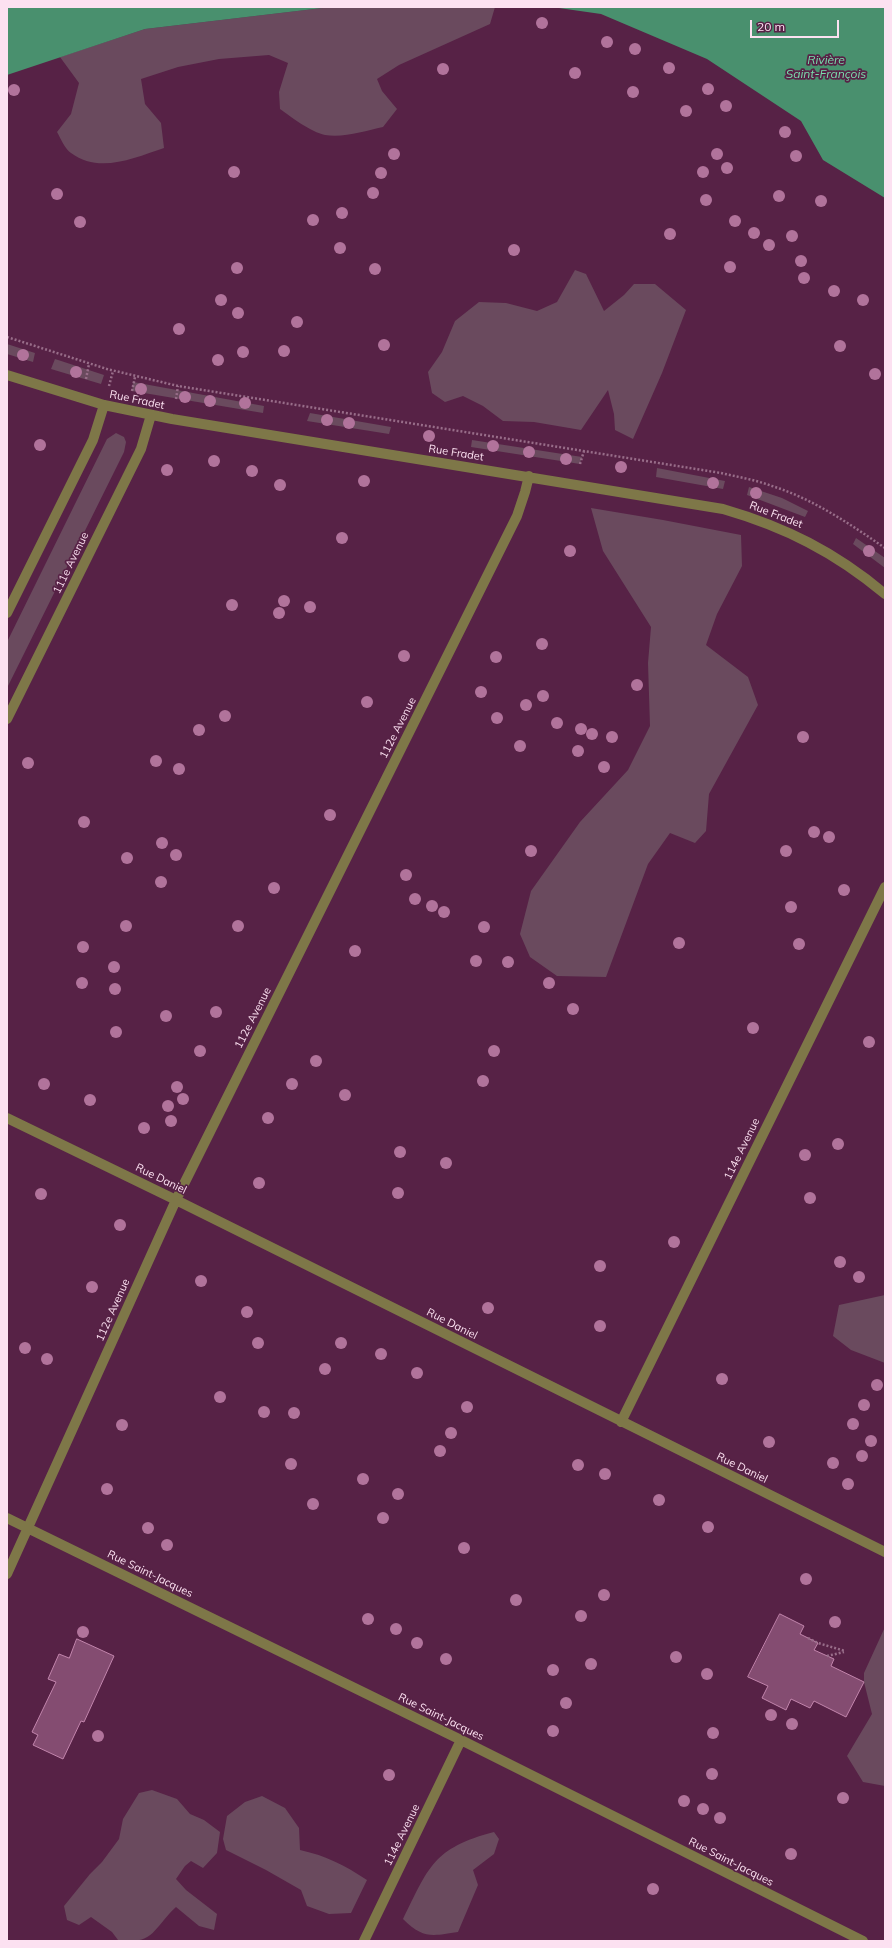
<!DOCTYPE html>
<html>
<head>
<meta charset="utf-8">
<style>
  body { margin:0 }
  #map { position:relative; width:892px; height:1948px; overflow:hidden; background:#572246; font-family:Mulish,sans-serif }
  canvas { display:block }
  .frame { position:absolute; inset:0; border:8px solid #fce1f1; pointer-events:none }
  .scale { position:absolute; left:750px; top:20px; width:89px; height:18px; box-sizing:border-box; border:2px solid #fce1f1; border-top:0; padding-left:5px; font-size:12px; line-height:14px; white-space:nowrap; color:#fce1f1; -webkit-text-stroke:3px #572246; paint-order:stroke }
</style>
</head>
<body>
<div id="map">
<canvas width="892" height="1948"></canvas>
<div class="frame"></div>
<div class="scale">20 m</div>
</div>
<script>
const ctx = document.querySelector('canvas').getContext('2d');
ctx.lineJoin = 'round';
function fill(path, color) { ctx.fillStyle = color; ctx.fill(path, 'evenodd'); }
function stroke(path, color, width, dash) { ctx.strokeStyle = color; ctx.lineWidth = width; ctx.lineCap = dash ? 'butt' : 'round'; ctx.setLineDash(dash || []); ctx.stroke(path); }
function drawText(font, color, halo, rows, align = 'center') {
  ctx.font = font + ' Mulish,sans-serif'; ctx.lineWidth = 3.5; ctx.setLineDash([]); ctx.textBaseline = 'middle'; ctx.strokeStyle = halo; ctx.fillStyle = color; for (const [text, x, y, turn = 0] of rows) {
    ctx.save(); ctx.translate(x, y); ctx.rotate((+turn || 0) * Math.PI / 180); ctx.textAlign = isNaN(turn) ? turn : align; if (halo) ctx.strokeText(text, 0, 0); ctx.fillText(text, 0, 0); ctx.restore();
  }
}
const green = new Path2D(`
  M331,7H495L490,24L399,65L377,79L382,91L397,109L383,127C365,131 344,138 325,135C311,132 291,117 280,109L279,92L288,63L269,55L219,59L178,67L141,79L145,104L161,123L164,148C134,158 99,174 71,153C65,149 61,139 57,132L71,114L79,83L60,57L145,29Z
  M575,270L586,274L604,311L624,295L634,284H655L686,310L662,373L633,439L615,430L614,414L608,390L581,430L534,422L503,421L483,406L463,396L445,402L432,393L428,372L442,352L455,321L479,302L506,303L537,311L557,302Z
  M7,344L35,353L33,362L7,354Z
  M55,359L104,375L101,384L51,369Z
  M133,382L264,406L263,413L132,391Z
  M310,413L391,427L389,434L307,421Z
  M116,433L124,437L126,442L124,452L7,688V642L107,439Z
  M472,440L582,457L580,464L471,447Z
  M657,468L725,481L723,489L656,477Z
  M749,487L782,498L808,511L805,517L747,495Z
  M591,508L663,520L741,535L742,566L717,614L706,645L748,677L758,705L709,794L706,831L695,843L670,833L648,864L606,977L557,976L530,957L520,934L531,891L580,822L628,770L650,726L648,663L651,627L603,551Z
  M856,538L885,558V568L853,544Z
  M885,1295V1363L851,1350L833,1336L839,1305Z
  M885,1627V1786L863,1782L847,1756L872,1714L864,1682V1673Z
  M152,1790L177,1799L190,1814L204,1820L220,1832L217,1853L203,1868L191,1861L185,1866L176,1879L186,1890L217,1914L214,1930L199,1926L176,1907C154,1927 154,1946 118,1940L112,1932L91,1917L79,1925L67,1920L64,1906L90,1874L102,1862L119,1839L123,1819L139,1793Z
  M262,1796L285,1808L299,1828L300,1850C327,1856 344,1865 367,1880L351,1913L329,1914L307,1906L301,1890L266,1870L226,1850L223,1839L227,1816L245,1802Z
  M494,1832L499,1839L494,1854L473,1870L478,1885L458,1932C432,1936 423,1939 403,1919C429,1867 433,1848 494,1832Z`);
const water = new Path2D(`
  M7,7H331L145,29L7,75Z
  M552,7H885V198L823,160L801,121L707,59L601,14Z`);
const building = new Path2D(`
  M780,1614L804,1626L800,1634L818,1643L814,1650L834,1659L831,1666L864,1682L846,1717L814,1701L810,1708L791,1699L786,1710L762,1698L768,1686L748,1677Z
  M77,1639L114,1656L84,1722L81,1721L63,1759L33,1745L38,1735L32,1732L56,1682L48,1679L59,1654L69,1658Z`);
const path = new Path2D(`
  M7,337L107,369L178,386L721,473C738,477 756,480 772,486C813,499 850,524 885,548
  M86,379L89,364
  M109,386L113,371
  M132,391L135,377
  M176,399L178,386
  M580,464L584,451
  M808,1638L818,1643L845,1651
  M827,1656L844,1652`);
const minor = new Path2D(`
  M7,375L104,405L172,419L723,509C785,527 835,552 885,594
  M7,613L93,440L104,405
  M7,719L141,449L151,415
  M7,1118L176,1200L885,1552
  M621,1422L885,887
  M7,1518L461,1740L863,1941
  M7,1574L176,1200L517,516L525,492L529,476
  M364,1941L461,1740`);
const trees = [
  [542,23],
  [607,42],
  [635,49],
  [669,68],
  [443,69],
  [575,73],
  [708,89],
  [14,90],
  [633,92],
  [726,106],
  [686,111],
  [785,132],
  [394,154],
  [717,154],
  [796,156],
  [727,168],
  [234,172],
  [703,172],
  [381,173],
  [373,193],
  [57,194],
  [779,196],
  [706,200],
  [821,201],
  [342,213],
  [313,220],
  [735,221],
  [80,222],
  [754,233],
  [670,234],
  [792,236],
  [769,245],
  [340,248],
  [514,250],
  [801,261],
  [730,267],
  [237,268],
  [375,269],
  [804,278],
  [834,291],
  [221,300],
  [863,300],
  [238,313],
  [297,322],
  [179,329],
  [384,345],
  [840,346],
  [284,351],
  [243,352],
  [23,355],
  [218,360],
  [76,372],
  [875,374],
  [141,389],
  [185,397],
  [210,401],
  [245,403],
  [327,420],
  [349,423],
  [429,436],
  [40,445],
  [493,446],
  [529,452],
  [566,459],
  [214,461],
  [621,467],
  [167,470],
  [252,471],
  [364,481],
  [713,483],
  [280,485],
  [756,493],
  [342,538],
  [570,551],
  [869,551],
  [284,601],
  [232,605],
  [310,607],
  [279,613],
  [542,644],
  [404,656],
  [496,657],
  [637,685],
  [481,692],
  [543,696],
  [367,702],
  [526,705],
  [225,716],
  [497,718],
  [557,723],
  [581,729],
  [199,730],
  [592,734],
  [612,737],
  [803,737],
  [520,746],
  [578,751],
  [156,761],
  [28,763],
  [604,767],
  [179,769],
  [330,815],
  [84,822],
  [814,832],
  [829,837],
  [162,843],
  [531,851],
  [786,851],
  [176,855],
  [127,858],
  [406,875],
  [161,882],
  [274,888],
  [844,890],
  [415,899],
  [432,906],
  [791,907],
  [444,912],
  [126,926],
  [238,926],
  [484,927],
  [679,943],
  [799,944],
  [83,947],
  [355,951],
  [476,961],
  [508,962],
  [114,967],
  [82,983],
  [549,983],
  [115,989],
  [573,1009],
  [216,1012],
  [166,1016],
  [753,1028],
  [116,1032],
  [869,1042],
  [200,1051],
  [494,1051],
  [316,1061],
  [483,1081],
  [44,1084],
  [292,1084],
  [177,1087],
  [345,1095],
  [183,1099],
  [90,1100],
  [168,1106],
  [268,1118],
  [171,1121],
  [144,1128],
  [838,1144],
  [400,1152],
  [805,1155],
  [446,1163],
  [259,1183],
  [398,1193],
  [41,1194],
  [810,1198],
  [120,1225],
  [674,1242],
  [840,1262],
  [600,1266],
  [859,1277],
  [201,1281],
  [92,1287],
  [488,1308],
  [247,1312],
  [600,1326],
  [258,1343],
  [341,1343],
  [25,1348],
  [381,1354],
  [47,1359],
  [325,1369],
  [417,1373],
  [722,1379],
  [877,1385],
  [220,1397],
  [864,1405],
  [467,1407],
  [264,1412],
  [294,1413],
  [853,1424],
  [122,1425],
  [451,1433],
  [871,1441],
  [769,1442],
  [440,1451],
  [862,1456],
  [833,1463],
  [291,1464],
  [578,1465],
  [605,1474],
  [363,1479],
  [848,1484],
  [107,1489],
  [398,1494],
  [659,1500],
  [313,1504],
  [383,1518],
  [708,1527],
  [148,1528],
  [167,1545],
  [464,1548],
  [806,1579],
  [604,1595],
  [516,1600],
  [581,1616],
  [368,1619],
  [835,1622],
  [396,1629],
  [83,1632],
  [417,1643],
  [676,1657],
  [446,1659],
  [591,1664],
  [553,1670],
  [707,1674],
  [566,1703],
  [771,1715],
  [792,1724],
  [553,1731],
  [713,1733],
  [98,1736],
  [712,1774],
  [389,1775],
  [843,1798],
  [684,1801],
  [703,1809],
  [720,1818],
  [791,1854],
  [653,1889]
];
const streetNames = [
  ["Rue Fradet",137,400,12],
  ["Rue Fradet",456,453,9],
  ["Rue Fradet",776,515,21],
  ["111e Avenue",71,563,-64],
  ["112e Avenue",398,728,-63],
  ["112e Avenue",253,1018,-63],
  ["114e Avenue",742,1149,-64],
  ["Rue Daniel",161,1179,26],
  ["112e Avenue",113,1310,-66],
  ["Rue Daniel",452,1324,27],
  ["Rue Daniel",742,1468,26],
  ["Rue Saint-Jacques",150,1574,26],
  ["Rue Saint-Jacques",441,1717,26],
  ["114e Avenue",402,1835,-64],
  ["Rue Saint-Jacques",731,1862,27]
];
const waterNames = [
  ["Rivière",826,60],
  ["Saint-François",826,74]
];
fill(green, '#6a4a5e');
fill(water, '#49906e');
fill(building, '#844c71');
stroke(building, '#c285ac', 1);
stroke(path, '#986d89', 2.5, [2, 2]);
stroke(minor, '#7e7748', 10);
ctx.fillStyle = '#b1739b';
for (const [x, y] of trees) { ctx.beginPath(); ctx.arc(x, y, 6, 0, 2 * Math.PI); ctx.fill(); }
drawText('11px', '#fce1f1', '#572246', streetNames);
drawText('italic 12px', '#79dfad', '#572246', waterNames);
</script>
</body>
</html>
